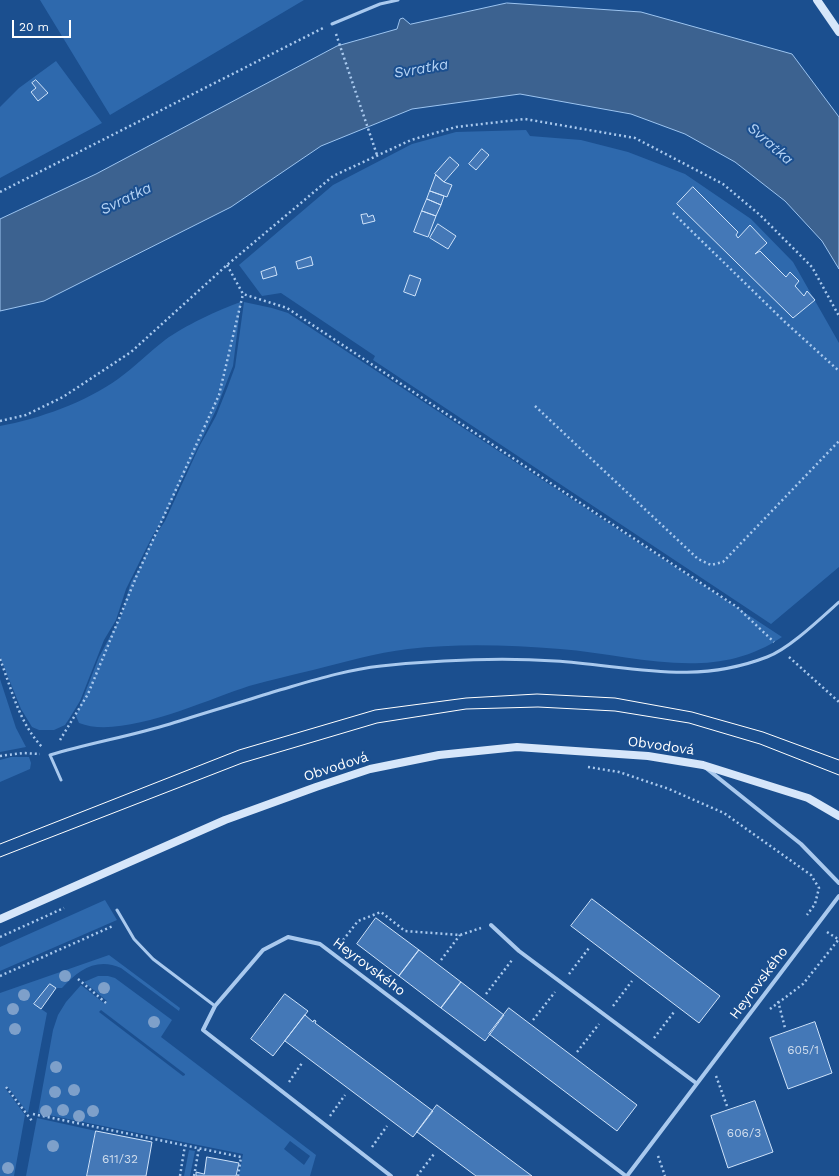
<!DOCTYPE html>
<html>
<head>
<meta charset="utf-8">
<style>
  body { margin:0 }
  #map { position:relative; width:839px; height:1176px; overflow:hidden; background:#1b4f8f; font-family:"Work Sans",sans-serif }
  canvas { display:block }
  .scale { position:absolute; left:12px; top:20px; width:59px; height:18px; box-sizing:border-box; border:2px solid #fff; border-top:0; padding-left:5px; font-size:12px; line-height:14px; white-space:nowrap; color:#fff; -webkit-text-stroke:3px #1b4f8f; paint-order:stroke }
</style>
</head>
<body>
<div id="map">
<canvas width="839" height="1176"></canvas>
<div class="scale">20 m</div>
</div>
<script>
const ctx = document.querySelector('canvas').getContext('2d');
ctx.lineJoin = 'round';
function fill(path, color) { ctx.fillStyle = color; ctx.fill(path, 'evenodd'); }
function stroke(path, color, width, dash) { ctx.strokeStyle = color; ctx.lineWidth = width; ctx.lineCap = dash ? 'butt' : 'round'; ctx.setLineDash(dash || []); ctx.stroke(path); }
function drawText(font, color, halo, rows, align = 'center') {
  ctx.font = font + ' "Work Sans",sans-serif'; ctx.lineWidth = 4; ctx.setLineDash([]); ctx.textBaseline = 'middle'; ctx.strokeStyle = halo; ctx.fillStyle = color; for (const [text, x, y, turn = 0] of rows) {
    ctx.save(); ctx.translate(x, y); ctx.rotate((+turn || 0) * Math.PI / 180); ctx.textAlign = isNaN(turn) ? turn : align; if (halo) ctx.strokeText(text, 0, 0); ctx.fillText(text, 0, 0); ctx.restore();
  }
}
const green = new Path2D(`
  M40,0H304L110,115Z
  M56,61L102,123L0,178V107L19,88Z
  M526,130L530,136L581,140L628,152L685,174L751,219L793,262L839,343V567L771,624L373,360L375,356L281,293L262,296L239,265L333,185L412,144L456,132Z
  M241,302L233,366L229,376L216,410L162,521L153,535L126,589L116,620L104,640L80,701L69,719L65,725L54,730H39L32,727L21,709L0,657V426C39,419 86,402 118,379C135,367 149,352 165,340C184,326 218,310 241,302Z
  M244,302L272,308L288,313L782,637C713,684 637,655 560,649C510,645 458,643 408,649C376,653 344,662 313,670C292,675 270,680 249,686C206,700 121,740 79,723L76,716L99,657L121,616L131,582L139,569L151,542L165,521L199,447L216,416L228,386L235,367Z
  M0,679L16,728L26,747L0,752Z
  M11,757H29L31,763L30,769L0,782V760Z
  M105,900L117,920L0,971V947Z
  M109,955L180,1008L179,1011L121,968C97,957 78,970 62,988H56L39,999L38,998L34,1004L47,1013L28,1113L7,1086L5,1088L25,1115L14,1176H0V993Z
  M98,976H108L115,978L172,1020L161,1037L316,1155L310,1176H239L243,1154L38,1113L53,1030L58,1015L66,1002L81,985L105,1004L107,1001L84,982ZM101,1010L185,1074V1075L183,1076L99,1012ZM290,1141L310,1156L304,1165L284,1149Z
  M37,1118L96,1131L87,1176H26Z
  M189,1150L195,1151L190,1176H184Z`);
const water = new Path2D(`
  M507,3L641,12L792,54L839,117V269L822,241L785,201L735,162L685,134L631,114L520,94L412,109L321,146L231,207L44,301L0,311V219L96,174L337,46L397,29L400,19L403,18L410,24Z`);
const building = new Path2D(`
  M36,80L48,93L38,101L31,92L36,88L32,83Z
  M482,149L489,155L476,170L469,164Z
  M450,157L459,165L444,182L435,174Z
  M436,175L444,182L452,185L447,197L430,191Z
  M693,187L738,232L736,235L738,238L750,225L767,243L755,254L760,251L786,277L790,272L799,281L795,286L804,296L807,291L815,300L793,318L677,204Z
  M430,191L444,196L441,205L427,199Z
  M427,199L441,205L436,216L422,211Z
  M422,211L436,216L428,237L414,232Z
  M367,214L368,217L373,215L375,221L363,224L361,215Z
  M438,224L456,236L448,249L430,238Z
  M311,257L313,265L298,269L296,262Z
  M275,267L277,275L263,279L261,272Z
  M410,275L421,279L415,296L404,292Z
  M592,899L720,996L699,1023L571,926Z
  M376,918L419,950L399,976L357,944Z
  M419,950L461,982L441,1008L399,976Z
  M461,982L504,1015L485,1041L441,1008Z
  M50,984L56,988L41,1009L34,1004Z
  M285,994L308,1011L273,1056L251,1039Z
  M509,1008L637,1105L617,1131L489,1034Z
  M305,1015L313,1022L314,1020L316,1021L315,1023L433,1111L413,1137L285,1041Z
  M815,1022L832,1073L788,1089L770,1038Z
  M755,1101L773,1152L728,1168L711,1116Z
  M437,1105L532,1176H476L417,1132Z
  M96,1131L152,1142L146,1176H87Z
  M207,1157L239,1163L236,1176H196V1172L204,1174Z`);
const path = new Path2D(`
  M336,34L377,155
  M0,192L323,28
  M673,213L785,322L839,371
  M227,265L243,294L287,308L737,607L774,642
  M535,406L698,559L711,565L723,562L839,441
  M0,421L26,415L63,397L131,352L227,265L333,176L411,140L456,127L525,119L635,138L723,184L760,215L812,267L839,316
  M789,657L839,702
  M0,659C12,690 19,723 43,748
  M60,740L88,694L137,575L219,395L243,294
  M0,756L23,753L40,754
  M588,767L619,772L669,789L724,813L811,875L819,888L815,904L807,915
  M827,932L838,939
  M0,937L64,908
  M340,944L358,921L381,912L405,931L460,935L481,928
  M441,960L460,935
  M569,974L589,948
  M0,976L113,926
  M78,979L106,1003
  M486,994L512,960
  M778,1001L785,1028
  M613,1006L632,981
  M770,1009L803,984L839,939
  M533,1020L555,992
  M654,1038L674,1012
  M577,1052L599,1024
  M716,1076L727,1106
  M289,1082L302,1063
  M6,1087L32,1121
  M33,1114L241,1157L238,1176
  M330,1116L345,1095
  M372,1147L387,1126
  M658,1156L665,1176
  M180,1176L185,1145
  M194,1176L199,1148
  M417,1176L434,1154`);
const lane = new Path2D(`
  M332,24L380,4L398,0
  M61,780L50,755C90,743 131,736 170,724C204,713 239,703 273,692C308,682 344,670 381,666C440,660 496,657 555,661C631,666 692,686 767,657C789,649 821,618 839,602
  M117,910L134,939L153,959L215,1006`);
const street = new Path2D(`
  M706,768L801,844L839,883
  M491,925L519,951L696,1083
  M391,1176L203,1030L215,1006L263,950L288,937L320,944L626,1176
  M627,1176L839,896`);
const secondary = new Path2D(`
  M817,0L839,32
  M0,919L225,820L316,787L370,769L439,755L517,747L648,756L703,765L808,798L839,816`);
const tram = new Path2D(`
  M0,844L239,750L375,710L466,698L537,694L615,698L692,712L763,732L839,760
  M0,857L242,763L377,723L466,709L538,707L615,711L689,723L760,744L839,775`);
const trees = [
  [65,976],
  [104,988],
  [24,995],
  [13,1009],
  [154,1022],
  [15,1029],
  [56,1067],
  [74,1090],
  [55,1092],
  [63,1110],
  [46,1111],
  [93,1111],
  [79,1116],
  [53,1146],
  [8,1168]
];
const numberNames = [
  ["605/1",803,1050],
  ["606/3",744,1133],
  ["611/32",120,1159]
];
const streetNames = [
  ["Obvodová",661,746,8],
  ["Obvodová",336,767,-18],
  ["Heyrovského",369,967,37],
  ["Heyrovského",759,983,-53]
];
const waterNames = [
  ["Svratka",421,69,-10],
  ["Svratka",770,144,41],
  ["Svratka",126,199,-26]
];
fill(green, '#2e69ad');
fill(water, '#3c6290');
stroke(water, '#9cc4f0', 1);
fill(building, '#4478b7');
stroke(building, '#cfe3fa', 1);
stroke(path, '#a9c9ee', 2.5, [2, 3]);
stroke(lane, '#a9c9ee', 3);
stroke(street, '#a9c9ee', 4);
stroke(secondary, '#d6e6fa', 8);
stroke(tram, '#fff', 1);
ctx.fillStyle = '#7ea0ca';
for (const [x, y] of trees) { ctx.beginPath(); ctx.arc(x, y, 6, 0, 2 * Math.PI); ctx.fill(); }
drawText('12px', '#d0dded', null, numberNames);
drawText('14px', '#fff', '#1b4f8f', streetNames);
drawText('italic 15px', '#b5d3f5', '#1b4f8f', waterNames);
</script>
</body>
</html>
